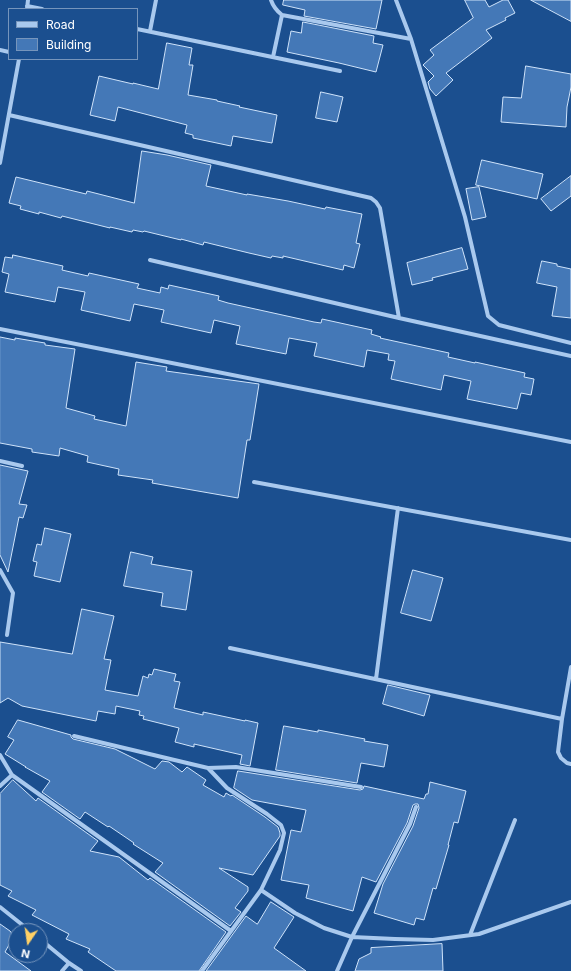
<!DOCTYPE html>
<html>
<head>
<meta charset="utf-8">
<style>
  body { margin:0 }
  #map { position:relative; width:571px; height:971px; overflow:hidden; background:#1b4f8f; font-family:Inter,sans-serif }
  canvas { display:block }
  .legend { position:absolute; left:8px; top:8px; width:130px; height:52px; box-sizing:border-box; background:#1b4f8f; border:1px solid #7695bc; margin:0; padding:5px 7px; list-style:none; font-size:12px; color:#fff }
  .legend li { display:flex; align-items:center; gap:8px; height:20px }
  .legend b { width:20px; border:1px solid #7695bc }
  .north { position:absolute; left:8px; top:923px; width:40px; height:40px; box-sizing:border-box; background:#1b4f8f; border:1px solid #7695bc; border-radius:50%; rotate:193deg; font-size:11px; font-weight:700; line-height:16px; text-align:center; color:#fff }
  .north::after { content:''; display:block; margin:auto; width:14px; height:18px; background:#ffd166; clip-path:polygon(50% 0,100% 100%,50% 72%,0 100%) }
</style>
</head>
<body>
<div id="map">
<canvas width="571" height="971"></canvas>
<ul class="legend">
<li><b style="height:5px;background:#a9c9ee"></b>Road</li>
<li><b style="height:11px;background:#4478b7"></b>Building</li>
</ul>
<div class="north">N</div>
</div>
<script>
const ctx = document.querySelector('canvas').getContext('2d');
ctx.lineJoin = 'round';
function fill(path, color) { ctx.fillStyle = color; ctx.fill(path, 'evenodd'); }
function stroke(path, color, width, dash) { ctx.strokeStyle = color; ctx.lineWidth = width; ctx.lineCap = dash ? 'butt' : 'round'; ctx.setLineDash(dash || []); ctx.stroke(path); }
const building = new Path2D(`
  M284,0H382L376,29L304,16L305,10L283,5Z
  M465,0H485L489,7L503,0H508L515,13L505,18L506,20L486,30L492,38L446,73L453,80L436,96L430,89L428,82L434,76L423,65L434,55L430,50L473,18Z
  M531,0H571V21Z
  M303,22L374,36L373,43L383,45L376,72L339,63L287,52L291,31L301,33Z
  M167,43L192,48L189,65H193L188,95L217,100V101L240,106L239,107L277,115L272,143L233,136L231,146L193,138V135L185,133L187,125L118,107L115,121L90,115L99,76L133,84V83L158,89Z
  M526,66L571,74V87L567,107L566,127L501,122L503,97L521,98Z
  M321,92L343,97L337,122L316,118Z
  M142,151L167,155L211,165L206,186L247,195V194L288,201L325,209L326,207L362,214L356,243L360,244L354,268L344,265L343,270L283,256V258L272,256L271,258L249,253L204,242L203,245L181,239V240L144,231L143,232L133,230L132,232L110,227V228L62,216L61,218L39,212V214L20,209L21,206L9,203L16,177L86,194L87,191L134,203Z
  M482,160L543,174L537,199L476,185Z
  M571,176V196L551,211L541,199Z
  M479,187L486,217L472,220L466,189Z
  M462,248L468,269L432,278L433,280L412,285L407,263Z
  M13,255L63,266L62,270L88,276L89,273L139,284L137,288L160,293L161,287L168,289L169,285L219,296L218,300L228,303L314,322L321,323L322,319L372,330L371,334L381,337L380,338L449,353L448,357L475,363V362L525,373L524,377L534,379L531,395L521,393L517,409L467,399L471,381L444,375L441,390L391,379L395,361L388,360L389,354L367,350L364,367L314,356L317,343L289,338L286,354L236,344L240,326L214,320L211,333L161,322L164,310L134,304L130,321L81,310L85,292L58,287L55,302L5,292L9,274L2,272L5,257L12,258Z
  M542,261L557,264V266L571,269V318L552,316L557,287L537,283Z
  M0,337L15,340V338L45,343V345L75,349L66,408L95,416L94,419L126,426L136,362L167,367L166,371L259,384L250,440H247L238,498L152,483L153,480L118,475L119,469L87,462L88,456L60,448L59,456L32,452V449L0,443Z
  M0,465L28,471L19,504L27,505L23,518L19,517L8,572L0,555Z
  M45,528L71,534L60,582L34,576L37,562L33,561L37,544L41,545Z
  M131,552L153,557L151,564L192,571L186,610L161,606L163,593L124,586Z
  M413,570L443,578L431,621L401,613Z
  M82,609L114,616L104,659L111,660L105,690L138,696L143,676L148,678L149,674L152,675L154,669L176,674L174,681L180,682L174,708L203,715V712L245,721V720L258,723L250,766L240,764L242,755L194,744V747L175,742L179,728L143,719L144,716L139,715L140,711L116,706L115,714L98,711L96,721L22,706L8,698L0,703V642L72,654Z
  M388,685L430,695L424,716L383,704Z
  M18,720L71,735V737L73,739L115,749L155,769L162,761L169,762L182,772L187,767L206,780L203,785L224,797L226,793L231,796L232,795L265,817L278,827L280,833V836L253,875L219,868L248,887V891L235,908L241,912L230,926L155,872L163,863L133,844L134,843L109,826L108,827L85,812L80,819L42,792L50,781L25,767H26L5,754L14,740L8,737Z
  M284,726L318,732V730L365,739L364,741L388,745L384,767L361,763L357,783L276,770Z
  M238,771L360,790L363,789L364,786L424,799L426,794H428L430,782L466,791L458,823L454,822L448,845H449L436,889L433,888L424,920L416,918L414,925L374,913L383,884L413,826L419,808L418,804H415L413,805L407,823L376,882L362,877L353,911L306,898L309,885L281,880L291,830L301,832L306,810L252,800L234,788Z
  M13,780L36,801L38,798L98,841L90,851L119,857L148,880L150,878L226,932L199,971H116L88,952L90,949L66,939L69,934L32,915L36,910L8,896L12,891L0,885V794Z
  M271,902L294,917L274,948L306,971H206L246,916L257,924Z
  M0,924L10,931L14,936L5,952L31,971H0Z
  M442,944L443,971H355L359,959L371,953V948Z`);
const street = new Path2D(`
  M271,0C273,6 277,11 282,15L411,39
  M396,0L411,39L465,217L488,316L499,325L571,343
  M27,6L42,9
  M27,9L28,0
  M137,29L340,71
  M150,31L156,0
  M0,50L9,52
  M273,57L282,15
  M9,115L371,198L376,202L380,208L399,318
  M0,163L19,59
  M150,260L399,318L571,356
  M0,329L571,442
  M0,461L22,466
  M254,482L571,540
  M0,570L13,593L7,635
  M230,648L562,719
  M571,667L562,719L558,752L561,758L567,763L571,764
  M376,679L398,508
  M74,736L208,768L227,788L267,814L281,825L284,833L280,850L261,890L202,971
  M0,755L12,775L231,931
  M208,768L236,767L361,787
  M0,786L12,775
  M261,890L295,913L324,928L352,937L395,939L433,940L479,934L571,902
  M0,907L30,931
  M470,935L515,820
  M40,939L69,963L81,971
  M62,971L69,963
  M337,971L352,937L410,824L416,807`);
fill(building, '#4478b7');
stroke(building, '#cfe3fa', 1);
stroke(street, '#a9c9ee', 4);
</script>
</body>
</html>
